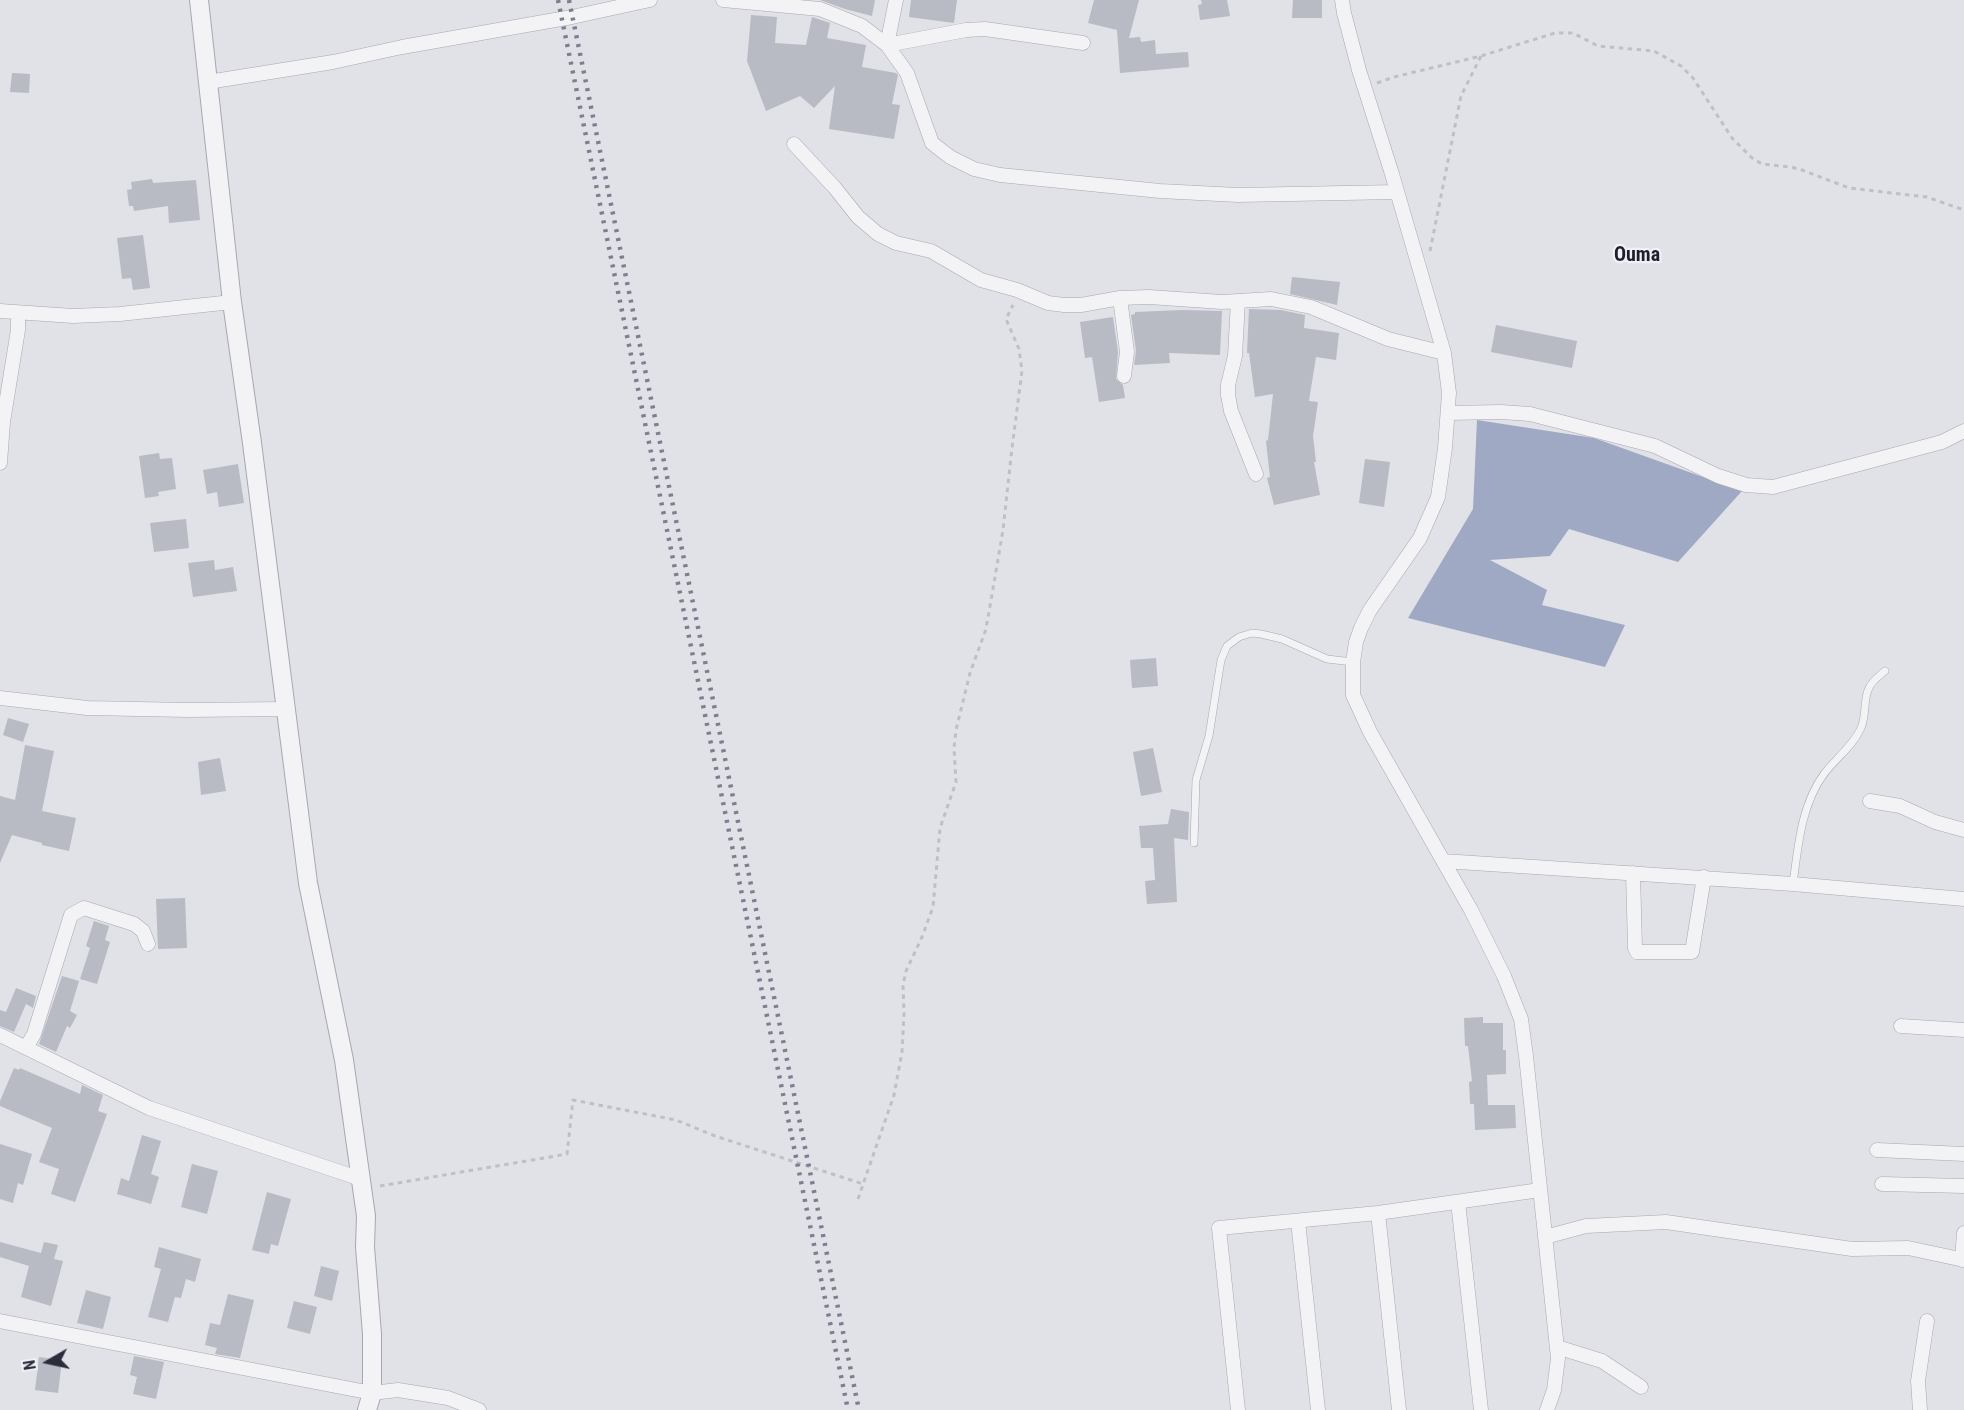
<!DOCTYPE html>
<html>
<head>
<meta charset="utf-8">
<style>
  body { margin:0 }
  #map { position:relative; width:1964px; height:1410px; overflow:hidden; background:#e0e2e8; font-family:"Roboto Condensed",sans-serif }
  canvas { display:block }
  .north { position:absolute; left:18px; top:1332px; width:60px; height:60px; -webkit-text-stroke:4px #f0f1f5; paint-order:stroke; rotate:261deg; font-size:16px; font-weight:700; line-height:24px; text-align:center; color:#2b2d3d }
  .north::after { content:''; display:block; margin:auto; width:21px; height:27px; background:#2b2d3d; clip-path:polygon(50% 0,100% 100%,50% 72%,0 100%) }
</style>
</head>
<body>
<div id="map">
<canvas width="1964" height="1410"></canvas>
<div class="north">N</div>
</div>
<script>
const ctx = document.querySelector('canvas').getContext('2d');
ctx.lineJoin = 'round';
function fill(path, color) { ctx.fillStyle = color; ctx.fill(path, 'evenodd'); }
function stroke(path, color, width, dash) { ctx.strokeStyle = color; ctx.lineWidth = width; ctx.lineCap = dash ? 'butt' : 'round'; ctx.setLineDash(dash || []); ctx.stroke(path); }
function drawText(font, color, halo, rows, align = 'center') {
  ctx.font = font + ' "Roboto Condensed",sans-serif'; ctx.lineWidth = 4.5; ctx.setLineDash([]); ctx.textBaseline = 'middle'; ctx.strokeStyle = halo; ctx.fillStyle = color; for (const [text, x, y, turn = 0] of rows) {
    ctx.save(); ctx.translate(x, y); ctx.rotate((+turn || 0) * Math.PI / 180); ctx.textAlign = isNaN(turn) ? turn : align; if (halo) ctx.strokeText(text, 0, 0); ctx.fillText(text, 0, 0); ctx.restore();
  }
}
const water = new Path2D(`
  M1477,420L1594,438L1742,491L1678,562L1569,529L1550,556L1490,560L1547,590L1542,605L1625,625L1605,667L1408,618L1473,509Z`);
const building = new Path2D(`
  M820,0H875L872,16L845,9Z
  M911,0H957L954,23L909,17Z
  M1094,0H1139L1129,38L1140,37L1141,42L1155,40L1156,54L1188,52L1189,67L1120,73L1117,30L1088,23Z
  M1201,0H1227L1230,16L1200,20L1198,5L1202,4Z
  M1293,0H1322V18H1292Z
  M751,15L777,17L775,43L806,45L812,17L830,23L827,38L866,45L862,67L896,73L898,75L892,104L900,105L894,139L829,129L835,86L814,108L800,96L766,111L747,61Z
  M12,73L30,74L29,93L10,92Z
  M152,179L153,183L196,180L200,220L169,223L168,206L134,211L133,206H129L127,190L132,189L131,182Z
  M143,235L150,288L133,290L131,278L122,279L117,238Z
  M1292,277L1340,282L1337,305L1290,294Z
  M1249,309L1281,310L1305,315L1304,328L1339,333L1336,360L1316,357L1309,401L1318,402L1313,436L1316,462H1314L1320,495L1274,505L1267,478L1270,477L1266,441L1268,440L1273,394L1255,397L1249,353H1247Z
  M1182,310L1222,311L1220,355L1169,353L1170,363L1134,365L1136,351L1131,315L1135,314V312Z
  M1113,317L1118,352L1116,379L1123,385L1125,398L1099,402L1092,357L1085,358L1080,322Z
  M1496,325L1577,341L1572,368L1491,352Z
  M159,453L160,459L172,458L176,489L158,492L159,496L145,498L139,456Z
  M1365,459L1390,462L1384,507L1359,503Z
  M238,464L244,503L219,507L217,492L207,494L203,470Z
  M186,519L189,548L154,552L150,523Z
  M214,560L215,570L233,567L237,591L193,597L188,563Z
  M1156,658L1158,686L1132,688L1130,660Z
  M8,718L29,724L23,742L3,735Z
  M25,745L54,751L42,811L76,818L69,851L42,845V843L12,835L0,863V796L15,800Z
  M1153,748L1162,792L1141,796L1133,752Z
  M220,758L226,791L201,795L198,762Z
  M1171,809L1189,812L1188,840L1174,838L1177,902L1147,904L1145,881L1155,880L1153,848H1141L1139,826L1168,824Z
  M185,898L187,948L158,949L156,899Z
  M94,921L109,926L105,940L110,942L97,984L80,979L90,948L86,946Z
  M62,976L79,981L70,1011L77,1015L70,1028L67,1026L56,1052L39,1044Z
  M16,988L36,996L33,1008L26,1004L14,1032L0,1026V1010L6,1012Z
  M1483,1017V1023H1503V1050H1506V1074L1487,1075L1488,1105H1515L1516,1128L1475,1130L1474,1104H1470L1469,1082L1472,1081L1468,1046H1465L1464,1018Z
  M14,1068L19,1070L20,1068L80,1094L82,1085L103,1095L98,1111L107,1114L75,1202L51,1194L59,1169L39,1162L52,1128L0,1106V1101Z
  M142,1135L161,1141L151,1174L159,1177L151,1204L117,1194L121,1178L129,1181Z
  M0,1144L32,1154L23,1185L18,1183L13,1203L0,1199Z
  M192,1164L218,1171L207,1214L181,1207Z
  M267,1192L291,1199L278,1246L271,1244L269,1254L252,1250Z
  M0,1242L41,1253L44,1242L58,1245L54,1259L63,1261L51,1306L21,1297L29,1266L0,1257Z
  M159,1247L201,1259L195,1282L186,1279L181,1298L175,1297L168,1322L148,1317L161,1269L154,1267Z
  M321,1266L339,1271L332,1301L314,1296Z
  M86,1290L111,1297L103,1329L77,1323Z
  M228,1294L254,1300L240,1358L215,1354L217,1348L205,1345L210,1323L220,1325Z
  M294,1301L317,1307L310,1334L287,1328Z
  M134,1356L164,1362L156,1399L133,1394L137,1377L130,1375Z
  M39,1357L62,1360L58,1393L35,1390Z`);
const path = new Path2D(`
  M1377,83L1394,77L1481,56L1555,33H1573L1598,46L1654,51L1681,66L1693,78L1732,138L1752,158L1762,164L1791,167L1802,170L1849,188L1927,197L1964,210
  M1430,251L1461,96L1481,56
  M380,1186L567,1154L573,1100L676,1120L715,1136L863,1184
  M858,1199L894,1095L902,1052L904,1013L903,985L906,971L922,937L933,907L940,828L956,782L954,748L956,730L970,673L985,632L988,618L1003,530L1012,448L1022,371L1019,349L1006,319L1013,305`);
const service = new Path2D(`
  M1194,843L1196,780L1209,736L1221,660L1227,646L1239,637L1252,633L1261,634L1282,639L1327,659L1353,662
  M1793,884C1798,847 1801,805 1824,774C1836,758 1853,746 1861,728C1867,714 1863,699 1869,688C1872,681 1879,676 1885,671`);
const minor = new Path2D(`
  M723,0L820,9L862,26L887,45L907,73L932,143L950,157L974,169L1000,175L1160,191L1238,195L1397,192
  M896,0L887,45L966,30L985,29L1083,43
  M1342,0L1344,13L1359,70L1392,174L1444,353L1449,393L1445,448L1438,497L1420,538L1370,610L1361,628L1356,642L1353,662V695L1370,732L1471,910L1504,976L1521,1019L1526,1056L1558,1358L1554,1390L1547,1410
  M208,82L333,62L402,47L572,17L650,0
  M794,144L835,188L858,217L878,234L896,243L931,251L981,280L1017,290L1048,303L1064,305H1081L1120,298L1149,297L1222,302L1271,299L1311,307L1388,339L1444,353
  M1120,298L1127,352L1124,376
  M1238,301L1235,356L1228,385V395L1231,411L1256,474
  M0,311L73,316L120,314L232,302
  M1448,413L1501,412L1530,414L1655,446L1718,476L1746,485L1773,487L1942,442L1964,431
  M0,463L3,422L18,330V313
  M0,698L87,708L188,710L286,709
  M1870,801L1900,806L1935,822L1964,830
  M1443,861L1793,884L1964,899
  M1633,873L1635,948L1637,952H1692L1704,877
  M1901,1026L1964,1030
  M0,1035L149,1108L361,1179
  M26,1048L34,1034L71,915L84,908L134,924L143,931L148,944
  M1877,1150L1964,1154
  M1882,1184L1964,1186
  M1458,1202L1481,1410
  M1378,1213L1399,1410
  M1298,1221L1318,1410
  M1545,1237L1586,1226L1666,1222L1852,1249L1908,1248L1964,1260
  M1962,1260L1964,1233
  M0,1321L372,1393L398,1390L448,1398L479,1410
  M1557,1347L1602,1361L1641,1387
  M1238,1410L1219,1228L1378,1213L1540,1190
  M1920,1410L1918,1381L1927,1321`);
const tertiary = new Path2D(`
  M199,0L232,302L252,443L308,883L344,1060L366,1216L365,1247L372,1334V1393L367,1410`);
const rail = new Path2D(`
  M558,0L848,1410
  M569,0L859,1410`);
const quarterNames = [
  ["Ouma",1637,256]
];
fill(water, '#9fa9c4');
fill(building, '#b8bac4');
stroke(service, '#a6a8b1', 8);
stroke(minor, '#a6a8b1', 15);
stroke(tertiary, '#a6a8b1', 20);
stroke(path, '#bfc0c6', 3, [4.5, 4.5]);
stroke(service, '#f3f3f6', 7);
stroke(minor, '#f3f3f6', 14);
stroke(tertiary, '#f3f3f6', 18);
stroke(rail, '#7c7f8f', 4.5, [3, 6]);
drawText('bold 20px', '#1d1f2e', '#f0f1f5', quarterNames);
</script>
</body>
</html>
